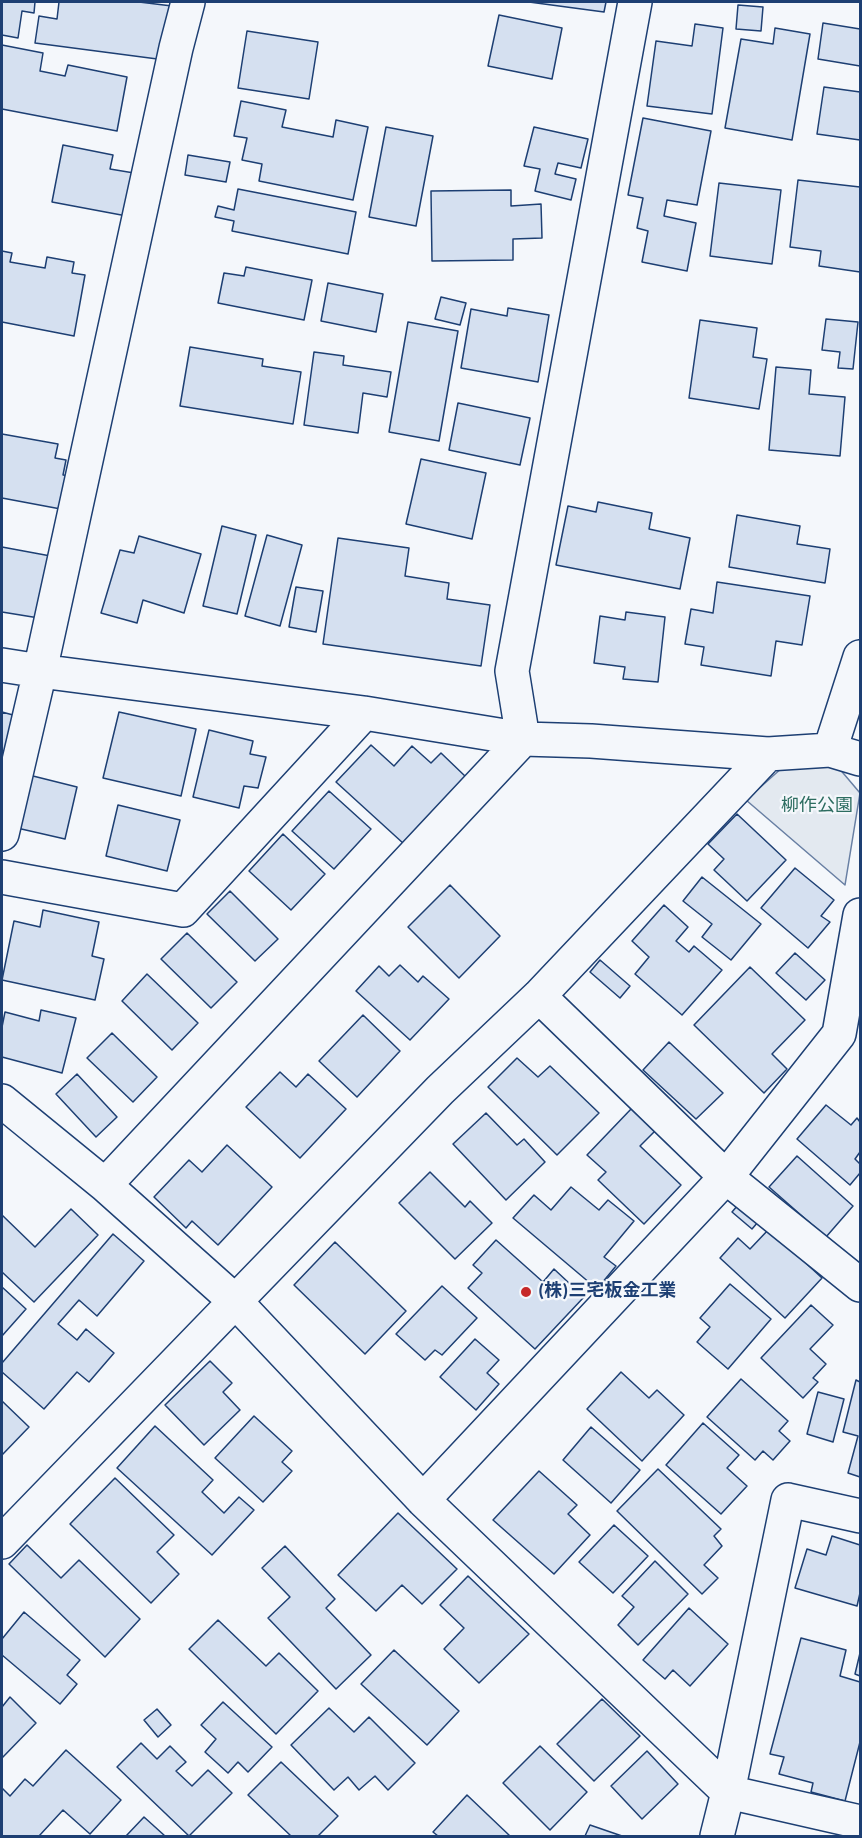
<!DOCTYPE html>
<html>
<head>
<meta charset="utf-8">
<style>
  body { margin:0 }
  #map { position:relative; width:862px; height:1838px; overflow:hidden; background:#f4f7fb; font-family:"Source Sans 3",sans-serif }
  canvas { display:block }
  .frame { position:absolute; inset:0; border:3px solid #1d3f73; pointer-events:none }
</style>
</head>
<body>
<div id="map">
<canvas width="862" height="1838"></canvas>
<div class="frame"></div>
</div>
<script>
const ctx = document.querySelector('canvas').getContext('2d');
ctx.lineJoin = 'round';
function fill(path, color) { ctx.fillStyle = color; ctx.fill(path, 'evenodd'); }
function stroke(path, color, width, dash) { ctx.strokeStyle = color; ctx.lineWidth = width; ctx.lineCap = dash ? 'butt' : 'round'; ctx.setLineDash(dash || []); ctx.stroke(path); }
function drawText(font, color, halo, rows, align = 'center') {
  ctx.font = font + ' "Source Sans 3","Noto Sans JP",sans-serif'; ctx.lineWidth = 4.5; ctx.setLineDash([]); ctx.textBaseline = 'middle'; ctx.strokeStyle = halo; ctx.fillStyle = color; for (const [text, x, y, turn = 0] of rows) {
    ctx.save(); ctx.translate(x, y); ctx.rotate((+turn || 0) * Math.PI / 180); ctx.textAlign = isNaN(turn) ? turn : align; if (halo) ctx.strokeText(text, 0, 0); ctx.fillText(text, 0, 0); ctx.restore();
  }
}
const green = new Path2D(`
  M783,767H838L860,793L845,885L746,800Z`);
const building = new Path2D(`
  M2,2H35L34,13L22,11L18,38L2,35Z
  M59,2H139L172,6L165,60L35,43L39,16L57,19Z
  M529,2H606L604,12Z
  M738,5L763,7L761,31L736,29Z
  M499,15L562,28L552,79L488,66Z
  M823,23L860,29V66L818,59Z
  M695,24L723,28L712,114L647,106L656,41L692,46Z
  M775,28L810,34L792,140L725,128L741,39L773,44Z
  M247,31L318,42L309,99L238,88Z
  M2,45L43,53L40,71L65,76L68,65L127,77L117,131L2,109Z
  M824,87L860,92V140L817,134Z
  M241,101L286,110L282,127L333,137L336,120L368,127L353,200L259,181L262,164L242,160L247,138L234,136Z
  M643,118L711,131L697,205L667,200L664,216L696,223L687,271L642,262L648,231L637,228L643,198L628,195Z
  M386,127L433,136L416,226L369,217Z
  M534,127L588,139L581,168L558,163L555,174L576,179L571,200L535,191L540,169L524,166Z
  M63,145L113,155L110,169L140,174L132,217L52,202Z
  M188,155L230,162L226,182L185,175Z
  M798,180L860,187V272L819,266L821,251L790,247Z
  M719,183L781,190L772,264L710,256Z
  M238,189L356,212L348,254L232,231L234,221L215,217L218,206L234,210Z
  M511,190V206L541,204L542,238L513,239V260L432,261L431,191Z
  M2,251L12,253L10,262L45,268L47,257L74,262L72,273L85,275L74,336L2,322Z
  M246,267L312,280L304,320L218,303L224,273L244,276Z
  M328,283L383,294L376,332L321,321Z
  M441,297L466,303L460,325L435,319Z
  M508,308L549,315L538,382L461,368L471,309L507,316Z
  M826,319L858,322L853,369L838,368L840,352L822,350Z
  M700,320L757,328L753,357L767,359L759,409L689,398Z
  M408,322L458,331L439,441L389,432Z
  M190,347L263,359L262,366L301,372L293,424L180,406Z
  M314,352L344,356L343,365L391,372L387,397L363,393L358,433L304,425Z
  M776,367L811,370L809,394L845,397L840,456L769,450Z
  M458,403L530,418L520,465L449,450Z
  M2,434L58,444L55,458L66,460L63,475L72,476L66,510L2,498Z
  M421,459L486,473L472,539L406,524Z
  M598,502L652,513L649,529L690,538L680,589L556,565L568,506L596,512Z
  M737,515L800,526L797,544L830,549L825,583L729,567Z
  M222,526L256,535L237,614L203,606Z
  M267,535L302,545L280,626L245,616Z
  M139,536L201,554L184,613L143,600L137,623L101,613L120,550L134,553Z
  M338,538L409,548L405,576L449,583L447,599L490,605L481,666L323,644Z
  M2,547L56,557L45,619L2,612Z
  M717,582L810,596L802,645L776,641L771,676L701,665L704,647L685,644L691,609L713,613Z
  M296,587L323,591L316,632L289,627Z
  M626,612L665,617L658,682L623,679L625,667L594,663L600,616L625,620Z
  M2,712L13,715L2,761Z
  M119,712L196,729L181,796L103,778Z
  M209,730L253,741L250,754L266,757L258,788L244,786L239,808L193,797Z
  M371,745L394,766L412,746L431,763L441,753L466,777L404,844L336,782Z
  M29,775L77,787L65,839L17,828Z
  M329,791L371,829L334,869L292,831Z
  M118,805L180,820L167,871L106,856Z
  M737,814L786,860L747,901L714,870L724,859L708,844Z
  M283,834L325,874L291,910L249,871Z
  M795,868L834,900L821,916L830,922L808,948L761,908Z
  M702,877L761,924L731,960L702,937L712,924L683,901Z
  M450,885L500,936L459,978L408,927Z
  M230,891L278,939L255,961L207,914Z
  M664,905L688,927L676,941L689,952L694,946L722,970L682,1015L635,974L649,957L632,941Z
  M43,910L99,922L92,956L104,959L95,1000L2,980L14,921L40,927Z
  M187,933L237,982L211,1008L161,959Z
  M795,953L825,980L806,1000L776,973Z
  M600,960L630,986L620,998L590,972Z
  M400,965L418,982L423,976L449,999L410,1040L356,991L379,966L389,976Z
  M750,967L805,1020L772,1054L787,1069L764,1093L694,1025Z
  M147,974L198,1023L172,1050L122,1001Z
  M41,1010L76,1018L62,1073L2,1057V1027L5,1012L39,1021Z
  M363,1015L400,1051L357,1097L319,1061Z
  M112,1033L157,1077L133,1102L87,1058Z
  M669,1042L723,1093L696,1119L643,1070Z
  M517,1058L538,1077L550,1066L599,1113L557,1155L488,1087Z
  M280,1072L296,1087L308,1074L346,1109L300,1158L246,1107Z
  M77,1074L117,1117L96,1137L56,1094Z
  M826,1105L851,1125L857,1118L860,1122V1152L855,1159L860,1164V1173L850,1185L797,1139Z
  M632,1108L656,1130L640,1146L681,1185L644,1224L598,1180L606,1172L587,1155Z
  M486,1113L517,1145L524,1139L545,1162L506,1200L453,1144Z
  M227,1145L272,1187L218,1245L192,1221L186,1228L154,1197L189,1160L202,1172Z
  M797,1156L853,1206L826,1237L769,1187Z
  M430,1172L465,1207L470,1201L492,1223L455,1259L399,1203Z
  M571,1187L599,1210L608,1200L634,1221L604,1257L616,1266L597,1289L513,1218L534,1195L551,1210Z
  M744,1198L764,1215L752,1229L732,1212Z
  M71,1209L98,1235L34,1302L2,1272V1215L35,1247Z
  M769,1229L822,1278L785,1318L720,1258L738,1238L750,1249Z
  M113,1234L144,1261L97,1316L79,1300L58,1324L77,1340L86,1329L114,1353L89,1382L77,1372L44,1409L2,1372V1363Z
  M496,1240L543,1282L554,1269L584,1297L535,1349L468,1288L482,1273L473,1265Z
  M335,1242L406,1311L365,1354L294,1285Z
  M730,1284L771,1319L728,1369L697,1342L710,1327L700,1318Z
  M442,1286L477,1318L442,1355L435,1350L425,1360L396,1334Z
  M2,1287L26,1309L2,1336Z
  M811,1305L833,1325L810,1349L826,1364L813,1378L818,1382L803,1398L761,1358Z
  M475,1339L499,1360L487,1373L499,1384L476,1410L440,1377Z
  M210,1361L232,1383L223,1392L240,1410L204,1445L165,1405Z
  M621,1372L649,1398L657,1390L684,1415L642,1461L587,1409Z
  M741,1379L788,1421L779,1431L790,1441L773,1460L763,1451L755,1460L707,1417Z
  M856,1380L860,1382V1477L848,1473L858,1436L843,1432Z
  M818,1392L844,1399L833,1442L807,1434Z
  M2,1401L29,1427L2,1455Z
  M254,1416L292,1451L282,1462L292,1471L263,1502L215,1458Z
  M703,1423L739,1455L727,1468L747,1486L721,1514L666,1465Z
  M155,1426L213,1480L202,1492L224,1513L239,1497L254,1510L212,1555L117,1468Z
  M591,1427L640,1470L611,1503L563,1460Z
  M658,1469L721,1529L714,1536L722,1546L704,1565L718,1578L702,1594L617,1511Z
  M539,1471L577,1505L568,1514L590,1535L554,1574L493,1520Z
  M115,1478L174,1535L157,1552L179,1574L151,1603L70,1524Z
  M398,1513L457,1569L422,1604L402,1585L376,1611L338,1575Z
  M614,1525L648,1556L613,1593L579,1562Z
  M832,1536L860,1545V1593L857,1606L795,1588L807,1549L826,1555Z
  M27,1545L61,1578L79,1560L140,1619L105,1657L9,1564Z
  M285,1546L335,1599L326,1608L371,1655L336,1689L268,1618L290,1597L262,1568Z
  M655,1561L688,1594L638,1645L618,1625L634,1607L622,1596Z
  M468,1576L529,1634L479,1683L444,1649L464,1628L440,1605Z
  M689,1608L728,1644L690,1686L673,1670L665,1679L643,1660Z
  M24,1612L80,1660L67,1675L77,1684L60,1704L2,1655V1639Z
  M218,1620L266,1666L279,1653L318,1691L276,1734L189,1649Z
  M801,1638L846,1650L840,1676L860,1682V1742L845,1801L811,1792L813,1783L779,1774L784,1757L770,1754Z
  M394,1650L459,1711L427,1745L361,1684Z
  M860,1653V1676L855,1674Z
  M10,1697L36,1723L2,1758V1707Z
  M602,1699L640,1736L594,1781L557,1744Z
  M223,1702L272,1747L248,1772L238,1762L228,1773L205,1752L216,1739L201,1725Z
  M329,1708L354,1732L369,1717L415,1763L388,1790L375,1776L359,1790L348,1777L334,1790L291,1745Z
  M157,1709L171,1725L158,1737L144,1720Z
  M141,1743L157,1759L170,1746L186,1762L176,1771L192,1786L208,1770L232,1793L189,1836L117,1767Z
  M540,1746L587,1792L550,1830L503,1783Z
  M66,1750L121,1800L90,1834L63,1810L39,1836H2V1788L10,1796L25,1779L33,1786Z
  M647,1751L678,1784L642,1819L611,1786Z
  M281,1762L338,1816L318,1836H291L248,1795Z
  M467,1795L510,1836H438L433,1832Z
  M144,1817L165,1836H126Z
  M590,1825L622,1836H585Z`);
const minor = new Path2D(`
  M2,665L40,671L364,713L523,739L591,741L768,754L830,750L860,759
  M523,739L512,671L635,2
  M830,750L860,657
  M2,834L40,671L176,48L188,2
  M2,877L183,910L364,713
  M539,996L726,1177L860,1285
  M2,1101L105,1185L235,1301L423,1500L728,1792L860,1822
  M105,1185L523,739
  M423,1500L726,1177L839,1034L860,915
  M2,1542L440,1090L539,996L768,754
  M717,1836L728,1792L788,1500L860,1516`);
const markers = [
  [526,1292,6,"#c62828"]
];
const parkNames = [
  ["柳作公園",817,807]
];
const poiNames = [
  ["(株)三宅板金工業",538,1292]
];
fill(green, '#e3e9f0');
stroke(green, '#687fa3', 1.5);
fill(building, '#d5e0f0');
stroke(building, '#1d3f73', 1.5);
stroke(minor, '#1d3f73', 36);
stroke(minor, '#f4f7fb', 33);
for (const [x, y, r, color] of markers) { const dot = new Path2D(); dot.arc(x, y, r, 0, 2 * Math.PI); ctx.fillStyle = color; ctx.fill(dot); stroke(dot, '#f4f7fb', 2); }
drawText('18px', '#2c6c60', '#f4f7fb', parkNames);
drawText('bold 18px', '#1d3f73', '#f4f7fb', poiNames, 'left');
</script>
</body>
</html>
